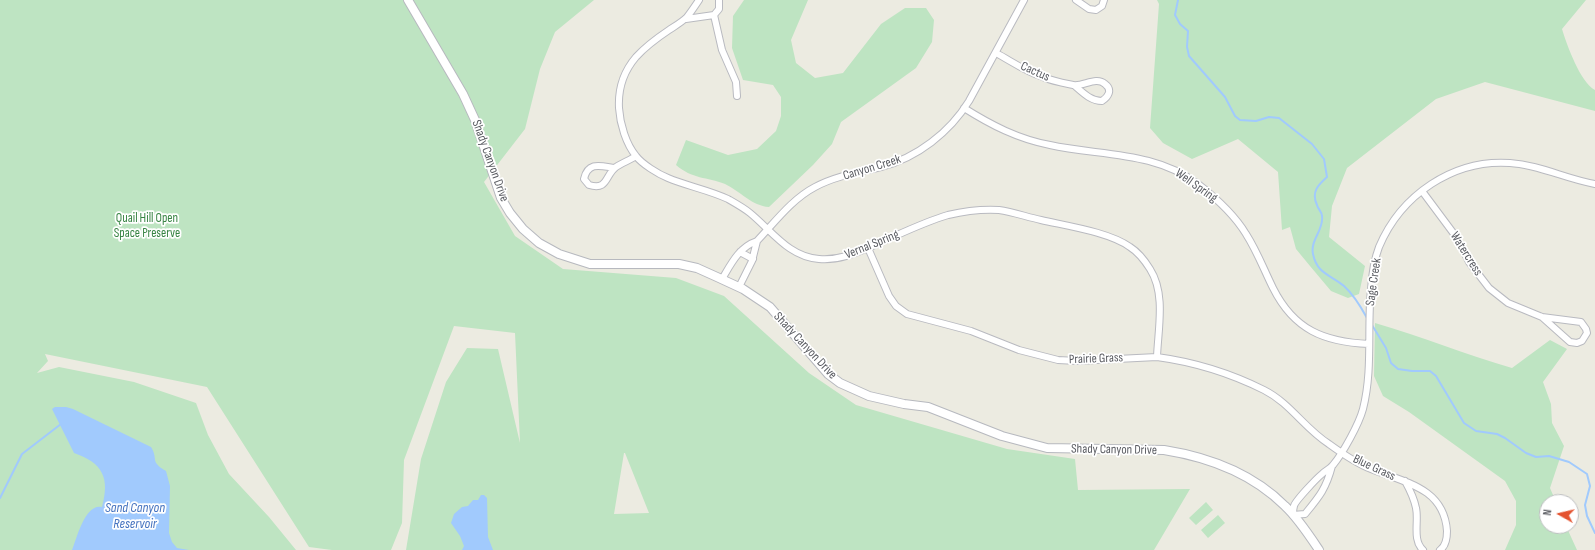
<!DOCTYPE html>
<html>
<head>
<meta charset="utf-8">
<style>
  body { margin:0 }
  #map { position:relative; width:1595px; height:550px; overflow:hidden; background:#ecebe1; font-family:"Sofia Sans Condensed",sans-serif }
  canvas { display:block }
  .north { position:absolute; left:1539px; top:494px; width:40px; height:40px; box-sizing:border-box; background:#fff; border:1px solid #bdbec0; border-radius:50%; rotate:278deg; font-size:11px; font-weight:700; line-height:16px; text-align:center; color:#5a5c62 }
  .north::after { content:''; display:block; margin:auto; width:14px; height:18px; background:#e4522f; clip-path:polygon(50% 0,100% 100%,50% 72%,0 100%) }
</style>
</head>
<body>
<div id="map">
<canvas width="1595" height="550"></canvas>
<div class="north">N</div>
</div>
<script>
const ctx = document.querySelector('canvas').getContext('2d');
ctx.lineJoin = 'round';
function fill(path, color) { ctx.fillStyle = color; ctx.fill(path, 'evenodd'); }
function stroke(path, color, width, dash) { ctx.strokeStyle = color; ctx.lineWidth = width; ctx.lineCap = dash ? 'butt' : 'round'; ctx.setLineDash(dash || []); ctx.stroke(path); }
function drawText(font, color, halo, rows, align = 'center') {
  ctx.font = font + ' "Sofia Sans Condensed",sans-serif'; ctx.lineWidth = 3.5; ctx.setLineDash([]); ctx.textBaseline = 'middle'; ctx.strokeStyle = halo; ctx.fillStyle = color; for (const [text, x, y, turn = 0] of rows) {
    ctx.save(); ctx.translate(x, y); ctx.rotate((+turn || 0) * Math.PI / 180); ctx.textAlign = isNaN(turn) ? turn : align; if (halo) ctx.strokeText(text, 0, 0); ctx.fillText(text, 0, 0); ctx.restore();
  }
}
const green = new Path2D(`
  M0,0H594L555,32L540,69L525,129L484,182L515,236L563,269L676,278L724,296L809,373L856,405L1007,449L1075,459L1078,490L1190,489L1154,550H406L421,459L446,382L467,348L498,349L520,443L515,333L454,326L404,460L402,523L391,550H332L309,547L207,387L45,354L48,361L37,373L59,367L134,382L196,403L208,435L229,474L269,517L296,550H0ZM624,453H625L649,513L614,514Z
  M744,0H808L791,40L796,63L815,78L843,73L881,24L905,8H926L934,20L932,42L916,68L841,122L832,144L813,165L769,207C752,206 740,191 725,184C707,177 692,179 676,165L686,140L728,155L757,149L776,131L781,116V97L773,85L743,80L732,48L733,16Z
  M1157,0H1586L1562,29C1567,45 1580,82 1595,90V111L1485,82L1436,99L1347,168L1332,206L1329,237L1365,266L1359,294L1348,298L1331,291L1310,266L1296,249L1290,227L1282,230L1278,172L1238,139L1192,159L1163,143L1150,128L1159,4Z
  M1375,323C1421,336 1466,355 1512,368L1550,340L1567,349L1543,382L1551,404L1552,423L1564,446L1550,488L1556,502H1547V526H1566L1577,550H1505L1516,525V501L1505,481L1409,412L1383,396L1374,376Z
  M1206,502L1213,510L1196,525L1189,518Z
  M1218,515L1225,523L1208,538L1201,530Z`);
const water = new Path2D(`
  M55,407H66L73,409L151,447C159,460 149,461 166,471L170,486L169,533L172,542L177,548L189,550H72C77,538 85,503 102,507C110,478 103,463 74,453L52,409Z
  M481,495H484L487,498L488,537L493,550H462L464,546L460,536L451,523L454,514L462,507L468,506L473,500H478Z`);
const stream = new Path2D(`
  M1178,0L1175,15L1180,24L1188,31L1187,47L1189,56L1225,97L1235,116L1240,120L1256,121L1269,117L1279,118L1312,144L1324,159L1327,177C1318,185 1311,192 1317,205C1318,209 1322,212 1322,216C1324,230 1310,240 1313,254C1317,274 1331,275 1344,286C1354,295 1361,307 1367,318
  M1372,325L1386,348L1391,363L1398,369L1412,371H1430L1436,376L1464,423L1476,431L1497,434L1505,438L1526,453L1536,457L1549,456L1569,462L1587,474L1590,486L1585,505L1587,516L1595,533
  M0,498L22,454L61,424`);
const street = new Path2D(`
  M699,0C695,6 691,12 687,17C682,22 675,26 669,30C657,38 646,46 636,57C624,71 618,89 619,108C620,124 626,144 636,156C642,164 658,174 668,178C687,186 709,190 728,199C735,203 744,208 750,213C772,231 789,257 819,259C840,261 858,252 877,244C900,234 924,222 948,215C965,211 982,209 999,210C1013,212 1027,217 1041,220C1067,226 1109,232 1130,247C1138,252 1145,261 1150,269C1166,294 1158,329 1157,357
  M1076,0L1089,9L1096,10L1102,6L1104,0
  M714,15L722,50L736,82L737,96
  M686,19L714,15L719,9V0
  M996,53C1011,61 1026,72 1043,77C1052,81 1063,83 1073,85C1083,87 1096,76 1105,84C1113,90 1108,97 1102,101C1091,101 1083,93 1075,86
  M964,108C991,125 1018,139 1050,145C1100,156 1154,151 1198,184C1216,198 1234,214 1246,234C1257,251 1264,270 1273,288C1294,330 1324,342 1369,344
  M614,168C601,166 588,161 584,179L589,185C608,191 605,175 616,167C622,163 630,160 636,156
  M1422,191L1457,238L1469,262L1489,288L1508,303L1542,317L1581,322L1586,329L1587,333L1582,341L1577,343L1570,342L1542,317
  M868,248L889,296L896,306L907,314L971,331L1019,350L1058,360L1077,361L1157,357C1194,362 1230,373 1264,390C1290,403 1305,429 1329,444C1340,452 1358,464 1371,469C1403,482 1444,487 1447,531C1447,538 1446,546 1440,550
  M740,252L753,259
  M722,279C731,264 739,247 757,241C775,222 792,199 815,187C835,176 860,172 881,167C917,158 950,132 969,101L1024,0
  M739,287L752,261L757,241
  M1332,466C1326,489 1319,497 1305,514L1293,515C1293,512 1293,509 1294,506C1295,501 1317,478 1322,474C1325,471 1330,469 1333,465C1343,453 1359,424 1363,409C1373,370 1367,329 1371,289C1372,275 1374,260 1379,247C1401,195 1453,159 1510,163C1540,165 1566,179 1595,184
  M1405,481C1410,490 1414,498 1416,508C1419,521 1412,540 1423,550`);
const secondary = new Path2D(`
  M408,0L463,94L475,120L501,198L510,213L523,229L539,243L559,254L590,264H679L697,268L717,277L743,289L770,307L828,374L840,383L869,396L904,404L928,407L1002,436L1047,448L1164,450C1208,457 1253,474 1285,506C1298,518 1309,535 1319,550`);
const streetNames = [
  ["Cactus",1035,72,24],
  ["Shady Canyon Drive",490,161,70],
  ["Canyon Creek",872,168,-17],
  ["Well Spring",1196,186,35],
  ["Vernal Spring",872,245,-22],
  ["Watercress",1466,254,58],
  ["Sage Creek",1374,282,-82],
  ["Shady Canyon Drive",805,346,47],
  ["Prairie Grass",1096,359,-2],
  ["Shady Canyon Drive",1114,450,1],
  ["Blue Grass",1374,468,25]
];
const parkNames = [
  ["Quail Hill Open",147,219],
  ["Space Preserve",147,234]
];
const waterNames = [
  ["Sand Canyon",135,508],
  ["Reservoir",135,524]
];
fill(green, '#bee4c2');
fill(water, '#a1cafd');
stroke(stream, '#a1cafd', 2);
stroke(street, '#b9bac0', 8);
stroke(secondary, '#b7b9bf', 10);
stroke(street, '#fff', 6);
stroke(secondary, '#fff', 8);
drawText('13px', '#5a5c62', '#fff', streetNames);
drawText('13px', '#378443', '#fff', parkNames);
drawText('italic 14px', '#4472bf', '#fff', waterNames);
</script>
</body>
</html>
